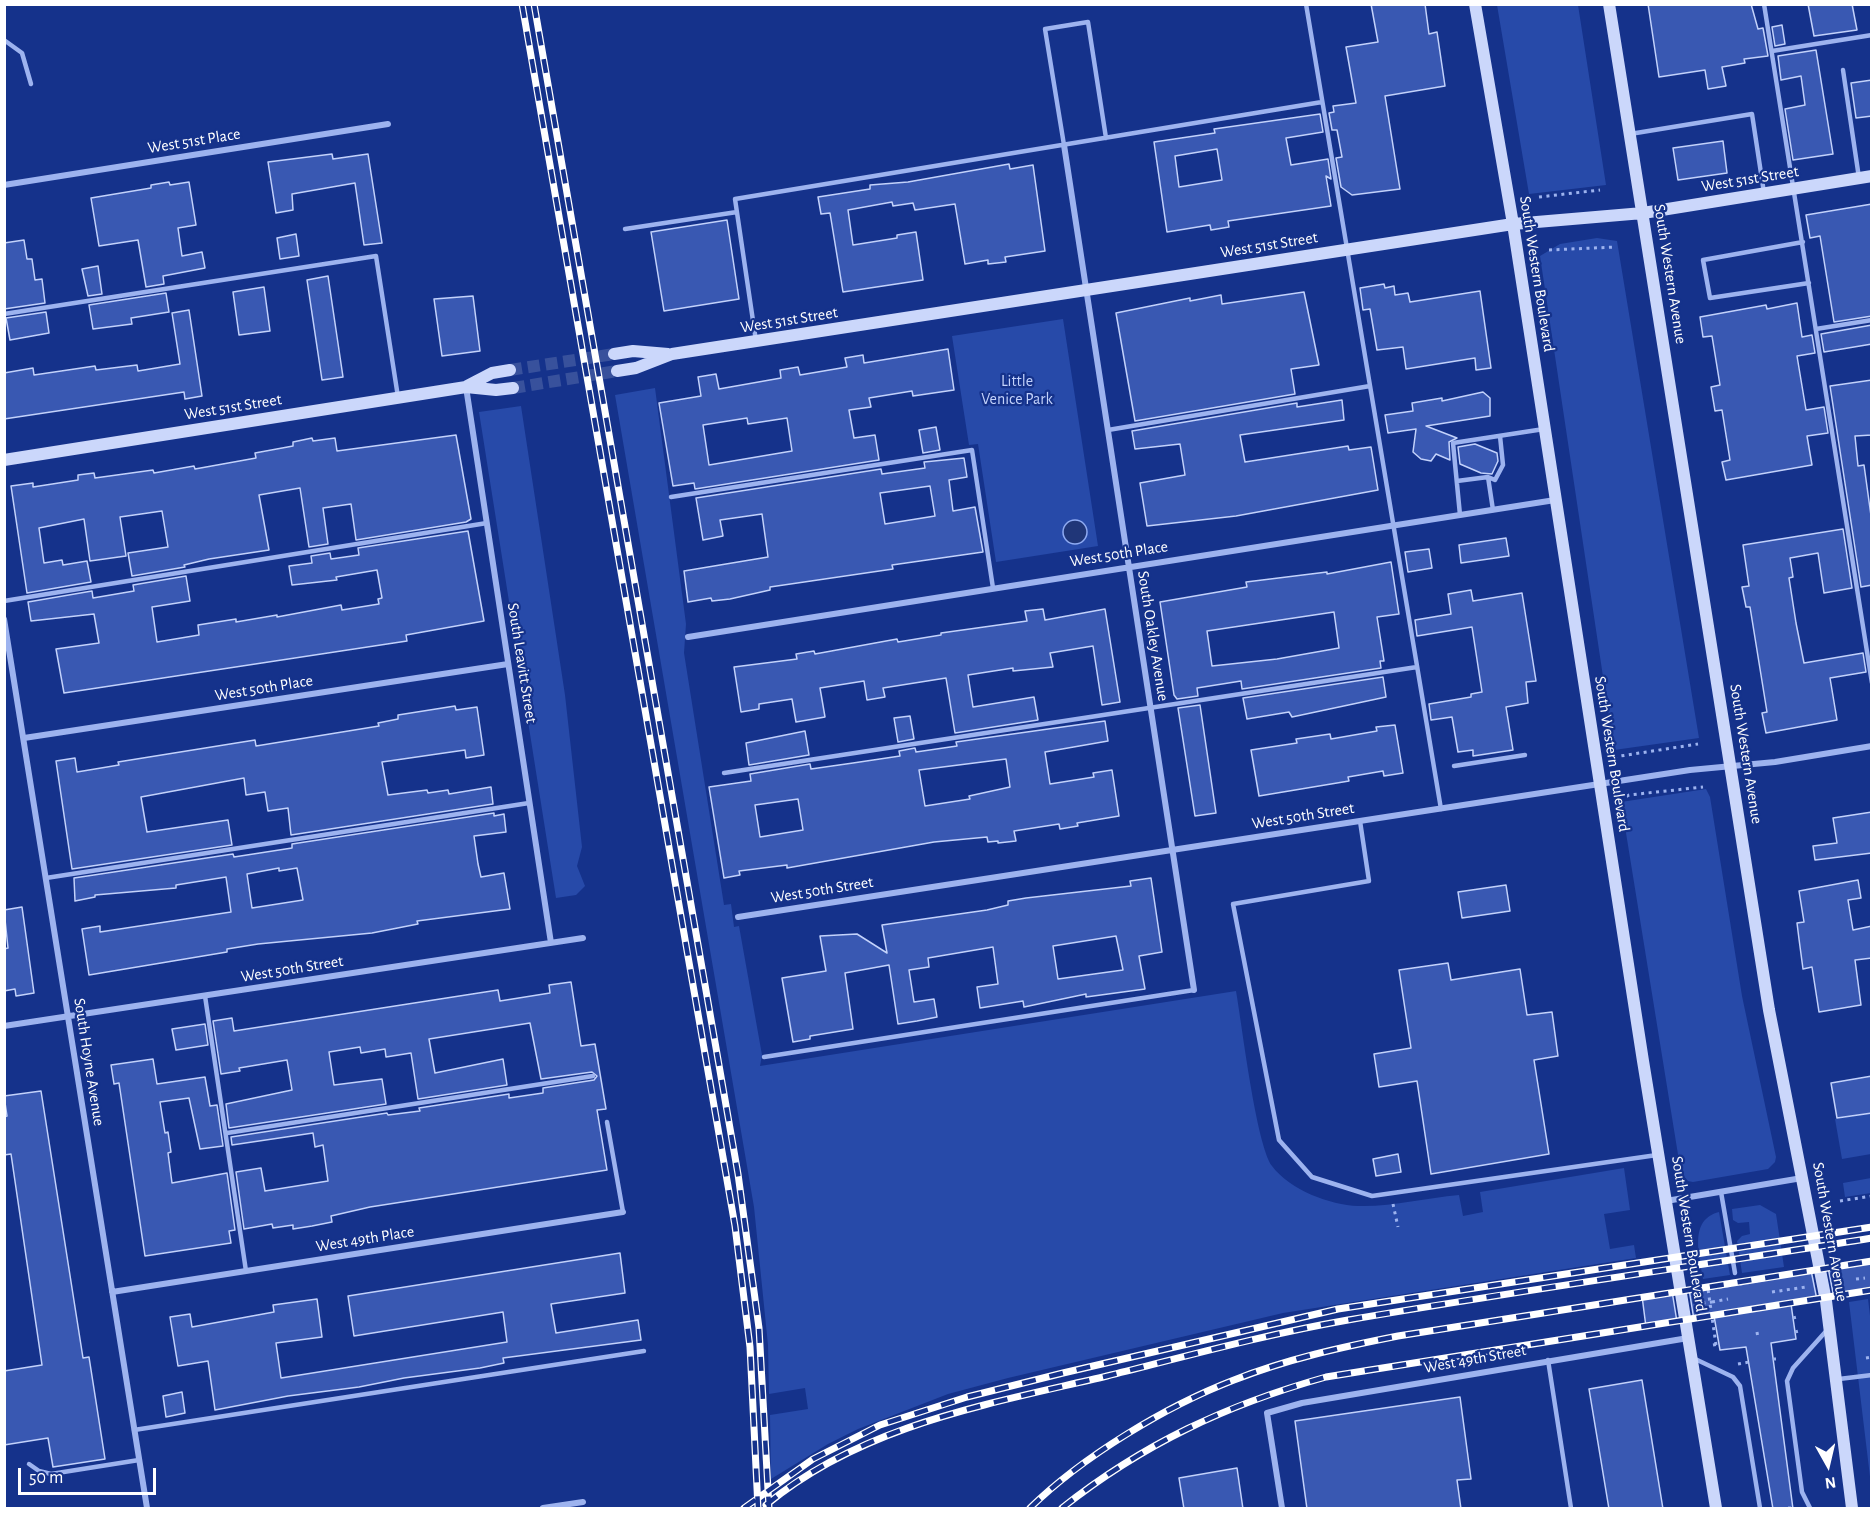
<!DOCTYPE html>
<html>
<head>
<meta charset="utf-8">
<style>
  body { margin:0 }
  #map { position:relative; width:1876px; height:1513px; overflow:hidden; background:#15328b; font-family:"Alegreya Sans",sans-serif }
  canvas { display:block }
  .frame { position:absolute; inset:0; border:6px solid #fff; pointer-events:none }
  .north { position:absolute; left:1798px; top:1435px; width:60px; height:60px; -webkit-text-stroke:4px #15328b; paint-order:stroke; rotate:172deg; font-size:16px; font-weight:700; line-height:24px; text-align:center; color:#fff }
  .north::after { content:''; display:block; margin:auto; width:21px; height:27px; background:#fff; clip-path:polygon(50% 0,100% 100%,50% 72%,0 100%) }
  .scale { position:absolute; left:18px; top:1468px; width:138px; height:27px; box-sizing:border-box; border:3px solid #fff; border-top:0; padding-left:8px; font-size:18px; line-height:21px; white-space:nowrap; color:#fff; -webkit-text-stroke:4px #15328b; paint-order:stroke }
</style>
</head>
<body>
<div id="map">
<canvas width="1876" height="1513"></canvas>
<div class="frame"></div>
<div class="north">N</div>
<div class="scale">50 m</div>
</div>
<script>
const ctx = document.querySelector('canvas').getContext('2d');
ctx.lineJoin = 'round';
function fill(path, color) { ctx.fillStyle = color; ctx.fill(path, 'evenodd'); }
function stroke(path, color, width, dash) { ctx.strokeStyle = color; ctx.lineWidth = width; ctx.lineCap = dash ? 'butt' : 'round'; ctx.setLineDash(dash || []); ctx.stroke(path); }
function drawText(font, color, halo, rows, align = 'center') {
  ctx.font = font + ' "Alegreya Sans",sans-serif'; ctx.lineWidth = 4.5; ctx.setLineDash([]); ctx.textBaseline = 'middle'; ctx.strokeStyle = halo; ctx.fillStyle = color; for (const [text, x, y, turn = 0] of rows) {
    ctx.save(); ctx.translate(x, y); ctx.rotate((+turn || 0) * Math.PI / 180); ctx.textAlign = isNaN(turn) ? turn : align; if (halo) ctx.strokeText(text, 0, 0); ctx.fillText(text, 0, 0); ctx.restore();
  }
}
const green = new Path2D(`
  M1497,5H1578L1606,185L1529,194Z
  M1597,238L1617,241L1699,738L1614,750L1540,256L1560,244Z
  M1063,319L1098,546L996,562L978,444L969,445L952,336Z
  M655,388L686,624L684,653L724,905L731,904L734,927L739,926L762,1055L760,1066L1236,991C1242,1025 1256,1144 1272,1166C1290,1190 1330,1205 1358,1206C1392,1207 1425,1198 1459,1195L1463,1216L1483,1212L1480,1192L1624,1168L1630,1210L1604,1214L1610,1249L1634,1245L1636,1258L1283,1313L1008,1378L948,1394L858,1429L828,1444L771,1479L770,1415L808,1409L805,1388L769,1394L768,1345L754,1207L615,395Z
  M521,406L565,695L582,847L577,866L585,886L576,895L556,898L479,412Z
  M1706,789L1710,797L1742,996L1776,1157L1775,1162L1768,1169L1693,1182L1688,1181L1681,1173L1621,802Z
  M1871,1113V1154L1842,1159L1835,1119Z
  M1871,1178V1193L1845,1197L1843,1183Z
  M1760,1205L1776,1214L1784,1267L1742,1273L1737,1241L1742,1236L1750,1234L1749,1222L1738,1223L1733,1220L1732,1209Z
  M1719,1212L1730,1275L1703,1279C1700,1256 1688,1220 1719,1212Z
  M1868,1299L1871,1324V1485L1849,1302Z`);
const water = new Path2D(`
  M1063 532a12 12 0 1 1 24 0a12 12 0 1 1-24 0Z`);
const building = new Path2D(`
  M1371,4H1425L1429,34L1437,32L1445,86L1385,96L1400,189L1352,195L1341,187L1336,158L1342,157L1337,130H1332L1329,113L1334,112L1333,106L1356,103L1346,47L1378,42Z
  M1648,4H1751L1758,29L1763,28L1768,56L1744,59L1745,63L1722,67L1726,86L1708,89L1705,70L1659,77Z
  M1808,4H1852L1857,30L1814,36Z
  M1782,25L1785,44L1775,46L1772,27Z
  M1816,50L1833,154L1793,160L1785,109L1805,105L1801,76L1781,80L1778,56Z
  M1872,80V116L1856,118L1851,83Z
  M1320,114L1323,132L1286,138L1291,165L1328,159L1331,179L1326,176L1331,206L1228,221L1229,227L1211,230L1210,225L1167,232L1154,142L1215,133L1214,129ZM1217,149L1222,180L1179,187L1175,156Z
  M1723,141L1727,173L1678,180L1673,148Z
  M332,154L333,159L368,154L382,243L364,245L355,183L292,194L293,210L276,213L268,162Z
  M1009,164L1010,169L1033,165L1045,251L1005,257L1006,262L988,264V260L965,264L955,204L915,210L913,203L893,206L892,202L848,210L853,245L897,238V235L916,232L923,280L843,292L830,213L821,214L818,197L870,189V185L908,182Z
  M169,182L170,185L189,182L196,225L178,228L182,256L202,252L205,268L163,276L164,284L146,287L138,240L99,246L91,198L151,188V185Z
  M1872,204V316L1834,322L1820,236L1810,238L1806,215Z
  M727,220L739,299L664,311L651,232Z
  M296,234L299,256L280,259L277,238Z
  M24,240L27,259H32L35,280L42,279L45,303L4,309V243Z
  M98,266L102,294L88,296L82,269Z
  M328,276L343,377L322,380L307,280Z
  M1384,284L1385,288L1394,286L1395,295L1408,293L1410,302L1480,291L1491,368L1476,370L1475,358L1406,369L1403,347L1377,350L1370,309L1363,310L1360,288Z
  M264,287L270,331L239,335L233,292Z
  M1304,292L1319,365L1291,369L1295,394L1135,421L1116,313L1190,298V301L1221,295L1222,304Z
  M166,293L169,312L131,318L132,324L93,329L89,305Z
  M473,296L480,351L442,356L434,299Z
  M1797,303L1802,337L1812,335L1815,353L1797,356L1806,410L1824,407L1828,433L1807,436L1812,465L1726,480L1722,462L1730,460L1722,410L1715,411L1711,387L1720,385L1712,336L1703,337L1700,317L1766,305L1767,309Z
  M189,310L202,396L185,399L184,392L4,419V373L33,368L34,375L95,366L96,370L137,365L138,371L180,364L172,313Z
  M46,312L49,333L10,340L6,318Z
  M1872,325V344L1824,352L1821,334Z
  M948,349L954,390L913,396L912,391L869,398L871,407L849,410L854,438L875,435L879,460L695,489L694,483L673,486L659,403L701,396L698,377L716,374L719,389L781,378L780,370L798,367L800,375L847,367L845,358L863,355L864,363ZM747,418L748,424L787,418L792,451L709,465L703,425Z
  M1872,380V435L1855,436L1858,466L1864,465L1872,523V585L1861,587L1830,386Z
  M1483,392L1490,398V416L1426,426L1457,438L1449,442L1450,460L1436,454L1431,461L1421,459L1413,452L1416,429L1388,433L1385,415L1413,411L1412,403L1442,398V401Z
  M1342,400L1344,420L1240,435L1245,462L1348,446L1349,450L1371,447L1378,490L1236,516L1147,526L1140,483L1185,475L1180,444L1135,449L1132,431L1297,403V407Z
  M936,427L940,450L923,453L919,430Z
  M456,435L471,519L466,522L356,540L351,504L323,508L328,544L309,547L300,488L259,495L269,550L209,559L184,565L185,567L132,576L128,553L168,547L162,511L120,517L126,556L90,561L84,519L39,528L44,563L62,560L63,565L87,561L91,582L27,593L11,486L33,483V487L78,480V475L94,473L95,478L153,470L154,473L194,466L195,469L256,458L255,453L293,446V442L312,438L313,441L335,438L337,451Z
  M1475,444L1497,453L1498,461L1492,474L1481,473L1460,464L1458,447Z
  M964,458L967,477L949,480L953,511L975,507L983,552L892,565L893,569L770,587V590L730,599L712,601L711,598L688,602L684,571L768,557L762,514L720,520L723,536L703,540L696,498L881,469L882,474L925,468L924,462ZM930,486L935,516L885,524L880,493Z
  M1843,529L1852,588L1824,593L1818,553L1790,558L1793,577L1789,578L1796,623L1804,663L1863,653L1866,672L1830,678L1837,720L1766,733L1762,713L1767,712L1750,607H1746L1742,587L1749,586L1743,545Z
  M468,531L484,621L406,635L407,641L64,693L56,649L99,643L94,614L31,621L28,602L92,591L93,598L134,591L133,585L186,576L190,601L152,607L157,642L199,635L198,625L236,619V622L277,615V617L341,605L342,610L379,604L378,599L382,598L377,570L336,577L337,580L292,585L289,566L312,563L311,556L330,553L331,559L359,555L358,548Z
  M1506,538L1509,556L1461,563L1459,545Z
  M1429,549L1432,568L1408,572L1405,552Z
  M1391,562L1399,614L1377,617L1384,661H1380L1381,668L1242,689L1241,681L1197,688L1198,696L1177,699L1174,695L1160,602L1247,587L1246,582L1327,572V574ZM1334,612L1339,648L1277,659L1212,666L1207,631Z
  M1471,590L1473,601L1522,593L1536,681L1526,682L1528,703L1506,707L1513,750L1473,756V750L1458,752L1452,717L1431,720L1429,704L1471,697V694L1482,692L1472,627L1417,636L1415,620L1451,614L1448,594Z
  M1043,609L1045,620L1105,609L1120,702L1102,705L1093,646L1050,653L1053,667L1013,671V668L968,675L973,707L1034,697L1038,720L955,733L946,678L883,688L885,697L867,700L864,681L820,688L825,717L796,722L792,699L759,704V709L741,712L734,667L797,659L796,654L814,651L815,654L897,639L898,642L941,635V633L1027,621L1025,611Z
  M1383,677L1386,697L1292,717L1289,712L1247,719L1243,698Z
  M1200,705L1216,813L1195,816L1178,708Z
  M455,706L456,710L477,707L484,755L466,758L465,750L382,762L388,795L427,790L428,793L448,790L449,794L491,787L493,804L291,835L288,808L268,811L265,792L246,795L244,778L141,797L147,832L228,820L232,845L72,869L56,761L75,758L77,772L119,765L118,762L255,740L256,746L379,726L378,723L398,719V715Z
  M910,716L914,739L898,742L894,718Z
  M1105,721L1108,741L1045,752L1050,784L1094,777L1093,773L1112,770L1119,816L1077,823L1078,826L1060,829L1059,824L1014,831L1016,841L998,843V841L988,842L987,837L934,842L787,868V865L739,871L740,875L724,878L709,787L751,781L750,774L810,764L811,769L853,763L900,756L899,751L915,748L916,752L957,746L956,742ZM1006,759L1010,787L969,796L970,799L925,806L919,770ZM798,799L803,830L760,837L755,805Z
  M1395,725L1403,773L1384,776L1383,771L1348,777L1349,781L1259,796L1251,750L1297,743L1296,739L1330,734L1331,739L1377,731L1376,727Z
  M805,731L809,755L749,765L746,743Z
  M1872,812V853L1815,860L1813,846L1837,843L1833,818Z
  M494,813V816L504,814L506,832L474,836L478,864L481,877L504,873L510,909L417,921L418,924L372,933L258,944L227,949V952L89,975L82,929L100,926V932L231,912L226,877L176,885V888L95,895V897L75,901L74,878L233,854L234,857L292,848V844ZM279,868V871L297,868L303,900L252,908L247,874Z
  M1151,878L1162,952L1139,956L1145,989L1086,997V994L1024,1007L1023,1001L980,1008L977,987L998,984L993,947L928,958L929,967L909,970L914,1002L934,999L937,1017L917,1021L898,1024L889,965L845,973L853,1029L810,1036V1039L793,1042L782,978L826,971L820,936L857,934L887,953L882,925L987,910L1008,905V901L1026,898L1131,886L1130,881ZM1116,936L1123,970L1058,979L1053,946Z
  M1858,880L1861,898L1848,900L1853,930L1872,926V958L1855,960L1861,1005L1819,1012L1812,967L1803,969L1799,939L1797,923L1804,922L1799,891Z
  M1506,885L1510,911L1462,918L1458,892Z
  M22,907L34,993L16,996L15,989L4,991V949L8,948L4,910Z
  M1448,963L1451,980L1520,969L1527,1015L1552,1012L1558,1056L1534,1060L1549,1154L1431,1174L1417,1081L1379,1087L1374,1054L1411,1048L1399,970Z
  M571,982L581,1046L595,1044L606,1109L597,1110L607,1170L370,1207L331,1216L332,1222L312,1226L293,1229V1225L273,1228L272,1224L244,1229L236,1172L261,1168L265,1191L328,1181L323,1145L315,1147L313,1133L232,1145L231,1137L387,1113L388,1115L420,1111L419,1108L509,1094V1098L543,1093V1088L594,1080L597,1076L592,1072L541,1079L530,1023L429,1039L435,1073L503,1059L507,1085L418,1099L411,1053L386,1057L385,1049L361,1053L360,1047L329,1052L334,1085L382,1079L386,1104L229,1128L226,1104L292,1090L287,1060L239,1068L240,1071L221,1074L213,1021L232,1018L234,1031L498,990L500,1001L550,993L549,985Z
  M205,1024L208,1045L176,1050L172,1029Z
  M153,1059L157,1084L205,1077L210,1106L217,1105L223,1146L200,1149L189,1098L160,1102L165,1133L168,1132L171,1152L168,1153L172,1183L227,1173L235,1230L229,1231L231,1243L145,1256L119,1083L114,1084L111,1065Z
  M1872,1076V1113L1837,1118L1831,1083Z
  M41,1091L83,1358L89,1357L105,1459L53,1467L48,1438L4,1445V1371L42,1365L11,1154L4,1155V1117L7,1116L4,1096Z
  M1398,1154L1401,1172L1376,1176L1373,1159Z
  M620,1253L625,1293L551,1304L556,1333L638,1320L641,1340L503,1358L504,1363L480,1368L404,1378L359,1387L288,1396L215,1410L208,1361L178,1366L170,1317L190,1314L192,1327L274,1312L273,1305L317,1299L322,1337L276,1343L281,1378L507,1342L503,1312L354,1336L348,1296Z
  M1872,1260V1292L1834,1298L1828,1267Z
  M1811,1270L1817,1300L1791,1304L1796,1339L1771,1343L1793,1509H1773L1746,1347L1720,1350L1714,1316L1694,1320L1689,1289Z
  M1672,1291L1677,1322L1646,1327L1642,1296Z
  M1642,1380L1663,1509H1609L1589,1389Z
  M182,1392L185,1413L166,1417L163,1396Z
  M1460,1397L1471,1479L1457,1480L1461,1509H1307L1295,1421Z
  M1237,1468L1243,1509H1184L1179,1478Z`);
const secondaryTunnel = new Path2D(`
  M510,370L614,354
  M513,388L617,371`);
const path = new Path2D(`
  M1539,197L1600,190
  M1549,250L1616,247
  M1614,757L1698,744
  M1620,800L1629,795L1703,787
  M1840,1201L1872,1196
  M1393,1204L1398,1227
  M1856,1279L1865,1278
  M1740,1284L1791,1275
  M1772,1292L1806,1287
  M1712,1302L1728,1299
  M1793,1318L1797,1317
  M1757,1332L1758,1338
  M1795,1332L1799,1331
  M1713,1345L1719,1344
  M1716,1345L1708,1289L1733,1285
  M1866,1358L1872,1357
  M1773,1359H1780
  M1738,1364L1749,1362
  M1788,1508H1793`);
const lane = new Path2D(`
  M1306,4L1441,809
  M1764,4L1872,683
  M4,40L22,53L31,84
  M1772,51L1872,35
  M1843,70L1859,178
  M1630,134L1752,114L1764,193
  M1064,145L1045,29L1088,22L1106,138
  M625,229L737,212
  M1803,242L1703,260L1710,298L1809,283
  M4,314L376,256L398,397
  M1816,329L1872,320
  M756,341L735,199L1322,102
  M1108,430L1370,386
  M1488,477L1495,480L1503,465L1500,436
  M1457,481L1488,477L1493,510
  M671,497L972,450L993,588
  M1460,515L1453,443L1544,429
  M4,601L487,523
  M1454,766L1525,755
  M724,773L1417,667
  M1360,821L1369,881L1233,904L1279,1140L1312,1177L1372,1196L1657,1155
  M46,878L529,803
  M205,996L246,1271
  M764,1057L1194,990
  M607,1122L623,1212
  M227,1133L593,1076
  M1721,1192L1735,1273
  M1693,1358L1733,1377L1740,1386L1760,1508
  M1548,1360L1571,1508
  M1839,1379L1872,1375
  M134,1430L644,1351
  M29,1464L39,1471L51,1474L139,1460
  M1810,1508L1802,1492L1787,1381L1793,1368L1828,1329`);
const street = new Path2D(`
  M1064,145L1194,990
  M4,185L388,124
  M466,387L551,943
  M4,619L147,1508
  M688,637L1555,500
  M24,738L508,664
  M738,917L1690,770L1775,762L1872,746
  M4,1026L583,938
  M1666,1201L1802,1178
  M112,1292L623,1212
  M543,1508L583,1502
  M1282,1508L1267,1413L1302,1403L1688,1338`);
const secondary = new Path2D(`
  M1475,4L1513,224L1643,1061L1716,1508
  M1609,4L1769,1010L1826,1301L1852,1508
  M614,354L633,351L668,354
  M617,371L636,368L672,354L1513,224L1643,213L1872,176
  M467,386L492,373L510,370
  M4,460L466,387L496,390L513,388`);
const rail = new Path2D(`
  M522,4L735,1226L750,1347L758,1508
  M534,4L738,1174L759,1328L769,1508
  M766,1505C862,1425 989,1404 1107,1376C1187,1356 1267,1334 1348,1320C1522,1290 1697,1266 1872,1238
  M744,1508L813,1459L880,1425L967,1397L1063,1373L1338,1309L1872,1227
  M1030,1508C1082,1457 1166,1406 1234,1380C1287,1359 1342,1347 1398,1336L1872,1261
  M1062,1508C1143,1444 1226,1405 1326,1377L1872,1290`);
const pathBridge = new Path2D(`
  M1695,1304L1712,1302`);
const streetNames = [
  ["West 51st Place",194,141,-9],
  ["West 51st Street",1750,179,-9],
  ["West 51st Street",1269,245,-9],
  ["South Western Boulevard",1537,274,81],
  ["South Western Avenue",1670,274,81],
  ["West 51st Street",789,320,-9],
  ["West 51st Street",233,407,-9],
  ["West 50th Place",1119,554,-9],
  ["South Oakley Avenue",1153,636,81],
  ["South Leavitt Street",522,663,81],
  ["West 50th Place",264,688,-9],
  ["South Western Boulevard",1612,754,81],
  ["South Western Avenue",1746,754,81],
  ["West 50th Street",1303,816,-9],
  ["West 50th Street",822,890,-9],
  ["West 50th Street",292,969,-9],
  ["South Hoyne Avenue",89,1062,81],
  ["South Western Avenue",1830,1232,80],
  ["South Western Boulevard",1689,1234,81],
  ["West 49th Place",365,1239,-9],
  ["West 49th Street",1475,1359,-10]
];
const parkNames = [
  ["Little",1017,381],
  ["Venice Park",1017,399]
];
fill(green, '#274aa9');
fill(water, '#203678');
stroke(water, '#8fabf2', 1.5);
fill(building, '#3958b2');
stroke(building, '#c3d2fb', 1.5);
stroke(secondaryTunnel, '#38519c', 12, [12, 6]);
stroke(path, '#9db3ef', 3, [3, 4.5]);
stroke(lane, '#9db3ef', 4.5);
stroke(street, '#9db3ef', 6);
stroke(secondary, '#cbd7fb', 12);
stroke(rail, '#fff', 7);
stroke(rail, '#15328b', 4.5, [14]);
stroke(pathBridge, '#9db3ef', 3, [3, 4.5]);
drawText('16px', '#fff', '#15328b', streetNames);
drawText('16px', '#c3d2fb', '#15328b', parkNames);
</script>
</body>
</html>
